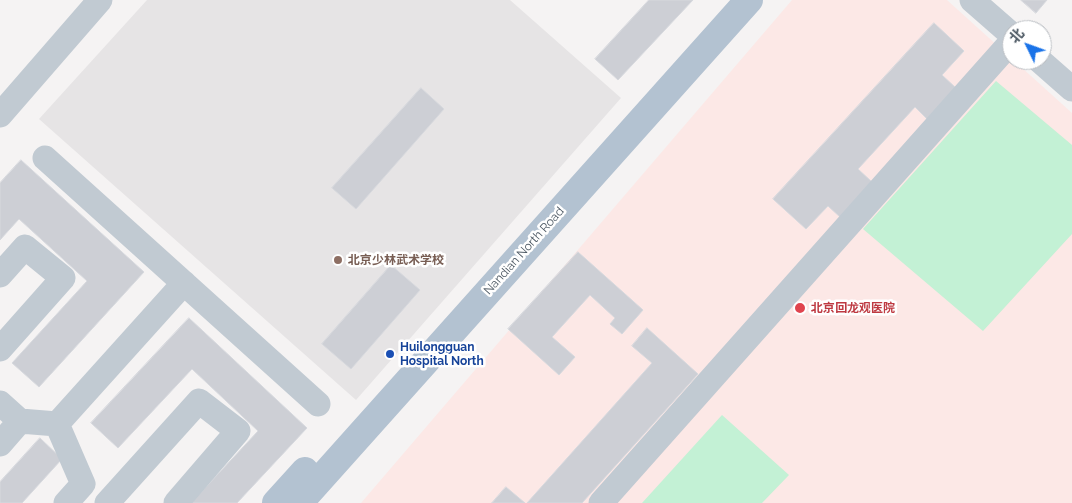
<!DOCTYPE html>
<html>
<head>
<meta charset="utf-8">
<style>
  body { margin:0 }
  #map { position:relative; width:1072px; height:503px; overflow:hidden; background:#f5f3f3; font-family:Raleway,"Noto Sans SC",sans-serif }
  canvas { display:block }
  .north { position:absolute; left:1002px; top:20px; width:50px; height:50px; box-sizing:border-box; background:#fff; border:1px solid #b7bbc0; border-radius:50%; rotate:312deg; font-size:14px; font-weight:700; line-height:20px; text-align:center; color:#4a5661 }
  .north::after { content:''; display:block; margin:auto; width:18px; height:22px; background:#1a73e8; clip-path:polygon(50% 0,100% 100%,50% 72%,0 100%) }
</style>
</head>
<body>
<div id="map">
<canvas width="1072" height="503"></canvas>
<div class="north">北</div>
</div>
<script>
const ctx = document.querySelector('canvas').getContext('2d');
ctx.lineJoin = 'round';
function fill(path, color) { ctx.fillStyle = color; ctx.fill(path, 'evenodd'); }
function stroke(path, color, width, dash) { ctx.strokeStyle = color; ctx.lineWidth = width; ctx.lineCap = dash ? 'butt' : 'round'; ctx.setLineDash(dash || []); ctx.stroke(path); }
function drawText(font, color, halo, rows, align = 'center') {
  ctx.font = font + ' Raleway,"Noto Sans SC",sans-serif'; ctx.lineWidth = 5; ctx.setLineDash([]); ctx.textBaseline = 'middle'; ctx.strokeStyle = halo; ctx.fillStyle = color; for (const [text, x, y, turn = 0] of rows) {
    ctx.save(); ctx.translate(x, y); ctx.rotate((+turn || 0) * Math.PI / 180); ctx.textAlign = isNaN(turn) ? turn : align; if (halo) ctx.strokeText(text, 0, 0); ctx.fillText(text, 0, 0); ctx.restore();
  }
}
const education = new Path2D(`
  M147,0H510L621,98L356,400L39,119Z`);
const medical = new Path2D(`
  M792,0H947L1072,113V503H361Z`);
const green = new Path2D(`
  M996,81L1072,145V234L983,331L863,229Z
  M722,415L789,475L762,503H642Z`);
const building = new Path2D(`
  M649,0H693L618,80L595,59Z
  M1021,0H1047L1036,13Z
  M934,23L964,51L942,75L956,88L927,119L915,107L858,169L872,182L840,217L828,206L806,229L773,199Z
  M421,88L444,109L356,209L332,188Z
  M21,160L144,272L39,387L12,363L87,281L19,219L0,240V183Z
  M578,252L643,310L622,334L610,324L615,318L590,295L552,337L575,357L559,375L508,329Z
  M391,265L420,290L351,369L322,344Z
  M189,318L307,428L237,503H191L258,431L192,369L118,448L91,423Z
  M647,328L698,374L582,503H527L652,363L632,346Z
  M40,438L62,459L22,503H0V482Z
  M506,487L525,503H492Z`);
const minor = new Path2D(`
  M972,0L1012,35
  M1039,60L1072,89
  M0,115L100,0
  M45,158L318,404
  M0,275L25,247L63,278L0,349
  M0,403L20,421
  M57,424L184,283
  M0,444L20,421L57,424L83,484L66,503
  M107,503L199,401L238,431L176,503
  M601,503L1012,41`);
const major = new Path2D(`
  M276,503L305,471
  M299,503L749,0`);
const markers = [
  [338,260,5,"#8d6e63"],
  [800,308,6,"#e0444e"],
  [390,354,5,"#1a4fb4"]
];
const streetNames = [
  ["Nandian North Road",524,251,-48]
];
const educationNames = [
  ["北京少林武术学校",348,260]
];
const healthNames = [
  ["北京回龙观医院",811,308]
];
const transitNames = [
  ["Huilongguan",400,347],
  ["Hospital North",400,361]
];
fill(education, '#e6e4e5');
fill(medical, '#fce8e6');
fill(green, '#c3f1d5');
fill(building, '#cdcfd5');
stroke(building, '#d7d9de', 1);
stroke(minor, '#c1cad2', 25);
stroke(major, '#b3c2d1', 28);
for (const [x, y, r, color] of markers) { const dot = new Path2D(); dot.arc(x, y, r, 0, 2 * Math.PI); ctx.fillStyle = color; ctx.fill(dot); stroke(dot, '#fff', 2); }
drawText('12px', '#4a5661', '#fff', streetNames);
drawText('bold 12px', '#785e54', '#fff', educationNames, 'left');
drawText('bold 12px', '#be3a42', '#fff', healthNames, 'left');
drawText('bold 12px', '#164399', '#fff', transitNames, 'left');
</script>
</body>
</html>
